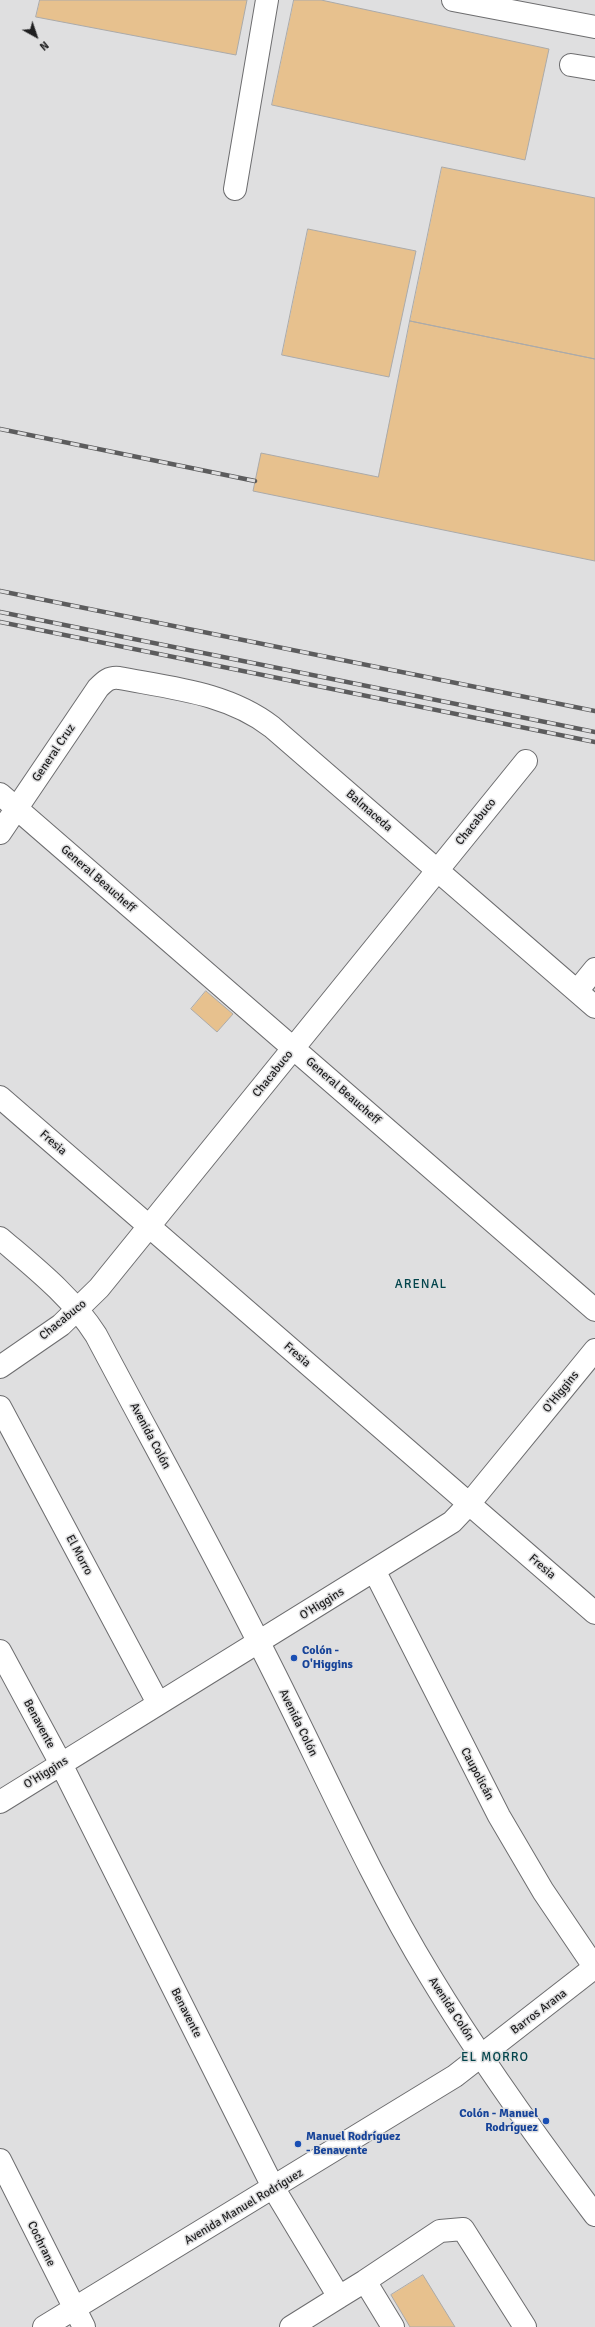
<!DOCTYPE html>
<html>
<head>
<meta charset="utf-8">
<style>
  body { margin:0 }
  #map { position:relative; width:595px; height:2327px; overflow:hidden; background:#dfdfe0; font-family:Signika,sans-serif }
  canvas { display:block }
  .north { position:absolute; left:16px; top:16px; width:40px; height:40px; -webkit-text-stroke:3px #dfdfe0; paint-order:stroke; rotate:140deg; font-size:11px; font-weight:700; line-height:16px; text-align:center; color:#1f1f20 }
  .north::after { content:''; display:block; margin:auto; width:14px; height:18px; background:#1f1f20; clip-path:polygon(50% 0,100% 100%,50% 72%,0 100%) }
</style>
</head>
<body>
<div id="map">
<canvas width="595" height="2327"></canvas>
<div class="north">N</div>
</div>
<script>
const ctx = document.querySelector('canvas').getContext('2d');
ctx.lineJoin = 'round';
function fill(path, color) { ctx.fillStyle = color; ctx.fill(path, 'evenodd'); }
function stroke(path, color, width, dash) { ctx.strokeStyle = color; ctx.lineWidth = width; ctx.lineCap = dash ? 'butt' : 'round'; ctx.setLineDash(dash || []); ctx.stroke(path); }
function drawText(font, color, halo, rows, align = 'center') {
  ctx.font = font + ' Signika,sans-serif'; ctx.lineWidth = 3; ctx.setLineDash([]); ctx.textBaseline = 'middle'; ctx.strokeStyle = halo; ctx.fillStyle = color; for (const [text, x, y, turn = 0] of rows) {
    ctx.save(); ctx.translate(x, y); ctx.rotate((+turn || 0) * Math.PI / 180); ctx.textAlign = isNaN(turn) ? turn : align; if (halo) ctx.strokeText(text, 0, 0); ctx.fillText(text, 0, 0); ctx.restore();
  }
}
const building = new Path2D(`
  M40,0H247L236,55L36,17Z
  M294,0H321L549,49L525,160L272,105Z
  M442,167L595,198V359L410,321Z
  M308,229L416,251L389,377L282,355Z
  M410,321L595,359V561L253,491L261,453L378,477Z
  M206,991L233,1014L217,1032L191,1009Z
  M423,2275L455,2327H410L391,2295Z`);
const minor = new Path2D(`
  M453,0L595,27
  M571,65L595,69
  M235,189L267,0
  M0,794L595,1310
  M0,833L98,688C105,681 109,677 119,678C172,688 228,693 272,727L595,1007
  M577,991L595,969
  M0,1097L595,1613
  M0,1367L61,1325L99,1288L526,761
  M0,1407L158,1703
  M375,1572L499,1816L543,1891L595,1968
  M0,1651L61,1764L274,2189L339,2297L365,2281L393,2327
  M0,1802L452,1522L469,1504L595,1350
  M0,2160L84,2327
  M365,2281L440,2231L463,2229L525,2327
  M44,2327L455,2076L595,1967
  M291,2327L339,2297`);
const major = new Path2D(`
  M0,1238C35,1268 71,1296 96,1335C150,1437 206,1538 258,1641C316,1753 365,1869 430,1976C480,2059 537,2138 595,2215`);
const rail = new Path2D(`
  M0,429L255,481
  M0,591L595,711
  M0,612L595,732
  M0,622L595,742`);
const markers = [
  [294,1658,4,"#1a4fb4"],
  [546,2121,4,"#1a4fb4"],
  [298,2144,4,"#1a4fb4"]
];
const streetNames = [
  ["General Cruz",54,753,-56],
  ["Balmaceda",369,811,41],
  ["Chacabuco",476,822,-51],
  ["General Beaucheff",98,879,41],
  ["Chacabuco",273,1074,-51],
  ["General Beaucheff",343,1091,41],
  ["Fresia",53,1143,41],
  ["Chacabuco",63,1320,-39],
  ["Fresia",297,1355,41],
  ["O'Higgins",561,1392,-51],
  ["Avenida Colón",150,1436,62],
  ["El Morro",79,1555,62],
  ["Fresia",542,1567,41],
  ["O'Higgins",322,1604,-32],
  ["Avenida Colón",298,1723,64],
  ["Benavente",39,1724,62],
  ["O'Higgins",46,1773,-32],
  ["Caupolicán",477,1774,62],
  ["Avenida Colón",451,2009,57],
  ["Barros Arana",539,2012,-37],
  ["Benavente",186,2013,63],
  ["Avenida Manuel Rodríguez",244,2207,-31],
  ["Cochrane",41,2244,64]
];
const transitNames = [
  ["Colón -",302,1651],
  ["O'Higgins",302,1665],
  ["Colón - Manuel",538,2114,"right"],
  ["Rodríguez",538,2128,"right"],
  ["Manuel Rodríguez",306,2137],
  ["- Benavente",306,2151]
];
const neighbourhoodNames = [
  ["ARENAL",421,1285],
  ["EL MORRO",495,2058]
];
fill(building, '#e7c18e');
stroke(building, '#abaaa9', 1);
stroke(minor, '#6d6d6f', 24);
stroke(major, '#6d6d6f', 24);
stroke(minor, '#fff', 22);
stroke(major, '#fff', 22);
stroke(rail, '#5c5c5d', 4.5);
stroke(rail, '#dfdfe0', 3, [9]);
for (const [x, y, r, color] of markers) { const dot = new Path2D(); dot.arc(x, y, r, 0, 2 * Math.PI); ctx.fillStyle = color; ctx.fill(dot); stroke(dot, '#dfdfe0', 1.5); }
drawText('12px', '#1f1f20', '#dfdfe0', streetNames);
drawText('bold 12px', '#164399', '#dfdfe0', transitNames, 'left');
ctx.letterSpacing = '1px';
drawText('13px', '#03454c', '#dfdfe0', neighbourhoodNames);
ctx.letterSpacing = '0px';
</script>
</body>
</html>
